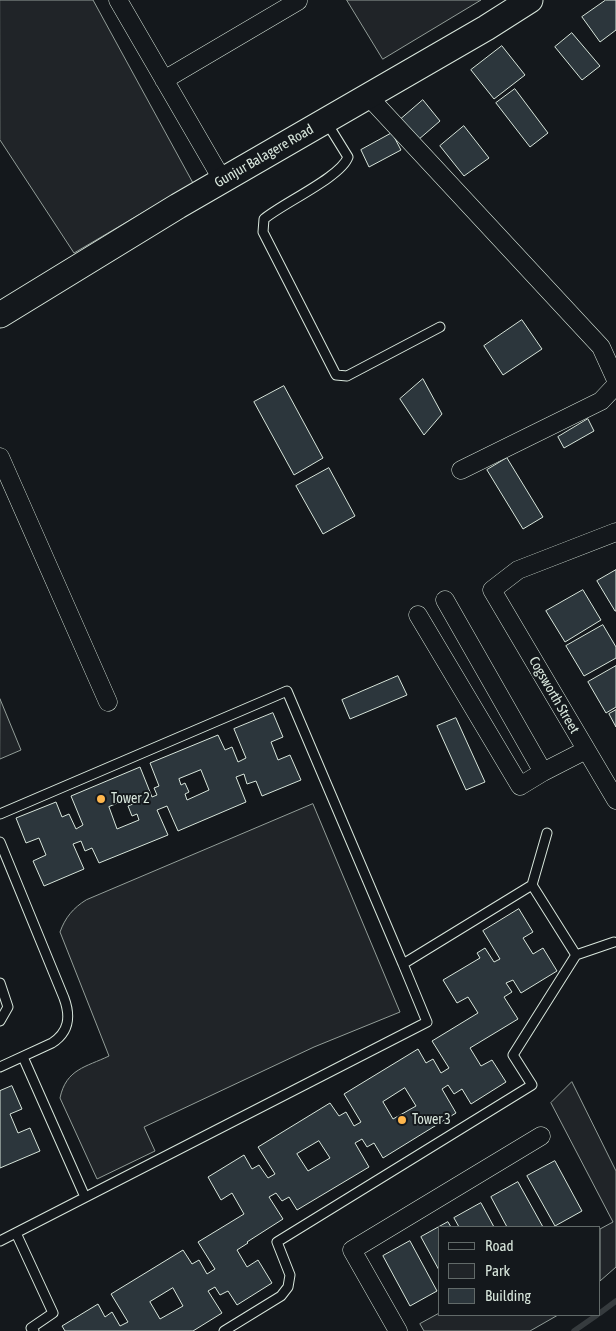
<!DOCTYPE html>
<html>
<head>
<meta charset="utf-8">
<style>
  body { margin:0 }
  #map { position:relative; width:616px; height:1331px; overflow:hidden; background:#14181c; font-family:"Asap Condensed",sans-serif }
  canvas { display:block }
  .legend { position:absolute; left:438px; top:1226px; width:162px; height:90px; box-sizing:border-box; background:#14181c; border:1px solid #626a69; margin:0; padding:6px 9px; list-style:none; font-size:15px; color:#d8e6dc }
  .legend li { display:flex; align-items:center; gap:10px; height:25px }
  .legend b { width:25px; border:1px solid #626a69 }
</style>
</head>
<body>
<div id="map">
<canvas width="616" height="1331"></canvas>
<ul class="legend">
<li><b style="height:6px;background:#14181c"></b>Road</li>
<li><b style="height:14px;background:#202428"></b>Park</li>
<li><b style="height:14px;background:#2c363c"></b>Building</li>
</ul>
</div>
<script>
const ctx = document.querySelector('canvas').getContext('2d');
ctx.lineJoin = 'round';
function fill(path, color) { ctx.fillStyle = color; ctx.fill(path, 'evenodd'); }
function stroke(path, color, width, dash) { ctx.strokeStyle = color; ctx.lineWidth = width; ctx.lineCap = dash ? 'butt' : 'round'; ctx.setLineDash(dash || []); ctx.stroke(path); }
function drawText(font, color, halo, rows, align = 'center') {
  ctx.font = font + ' "Asap Condensed",sans-serif'; ctx.lineWidth = 4; ctx.setLineDash([]); ctx.textBaseline = 'middle'; ctx.strokeStyle = halo; ctx.fillStyle = color; for (const [text, x, y, turn = 0] of rows) {
    ctx.save(); ctx.translate(x, y); ctx.rotate((+turn || 0) * Math.PI / 180); ctx.textAlign = isNaN(turn) ? turn : align; if (halo) ctx.strokeText(text, 0, 0); ctx.fillText(text, 0, 0); ctx.restore();
  }
}
const green = new Path2D(`
  M0,0H93L193,183L74,253L0,140Z
  M347,0H481L383,59Z
  M0,699L21,750L0,759Z
  M313,804L400,1012L314,1047L144,1127L155,1151L97,1179L60,1098C66,1069 86,1067 109,1056L60,932C65,918 73,908 86,900Z
  M572,1082L616,1171V1267L600,1281V1229L613,1222L551,1103Z
  M440,1313V1315H558L530,1331H424L420,1324Z`);
const stream = new Path2D(`
  M600,1313L616,1301
  M574,1331L597,1315`);
const building = new Path2D(`
  M606,0H616V30L600,42L582,17Z
  M572,33L600,66L582,80L555,47Z
  M502,46L525,75L494,99L471,70Z
  M515,89L548,133L530,147L496,103Z
  M423,100L440,121L418,140L401,119Z
  M464,126L489,158L464,176L440,146Z
  M392,133L401,150L369,167L361,150Z
  M522,320L542,349L503,375L484,346Z
  M423,379L442,414L424,435L400,399Z
  M284,386L323,458L294,475L254,402Z
  M588,419L594,431L564,448L558,437Z
  M507,458L543,517L523,529L487,470Z
  M329,468L355,516L323,534L296,486Z
  M616,570V611H615L597,581Z
  M583,590L601,620L565,642L546,611Z
  M603,625L616,647V658L584,676L566,646Z
  M616,666V707L606,713L588,682Z
  M398,676L407,695L350,719L342,700Z
  M616,710V727L609,714Z
  M273,713L283,737L271,742L278,760L290,755L301,780L262,796L256,781L247,784L244,774L236,777L246,802L178,831L167,806L157,810L168,835L99,863L92,848L85,851L81,841L73,844L84,869L44,886L33,861L46,855L39,838L26,843L16,818L56,802L62,817L69,814L76,829L83,825L71,796L140,767L152,797L157,795L154,788L159,786L150,763L218,735L225,750L232,747L238,762L246,758L234,729ZM201,770L209,790L187,800L185,794L189,792L185,783L181,785L179,779ZM131,798L133,804L128,806L132,816L137,814L139,820L117,829L109,807Z
  M456,718L485,782L466,790L437,726Z
  M519,909L533,932L523,938L533,954L543,948L557,971L521,993L513,980L506,983L512,992L504,997L518,1019L470,1048L481,1066L492,1060L506,1082L471,1104L462,1089L454,1094L448,1085L442,1089L456,1113L383,1158L374,1143L367,1147L362,1139L355,1143L369,1167L297,1210L289,1197L282,1201L276,1193L269,1197L283,1219L247,1242L248,1243L237,1250L247,1267L258,1260L272,1283L237,1305L228,1291L220,1295L215,1287L208,1291L222,1313L193,1331H65L62,1326L98,1304L105,1317L112,1312L120,1326L128,1322L111,1294L183,1250L192,1264L199,1260L207,1274L215,1269L198,1242L244,1214L232,1193L221,1200L208,1177L244,1155L252,1169L259,1165L268,1178L275,1174L258,1147L330,1103L339,1116L346,1112L354,1126L361,1122L344,1094L418,1049L426,1063L433,1059L441,1073L449,1068L432,1041L478,1013L468,997L457,1003L443,980L480,958L477,953L485,948L494,962L500,959L483,931ZM405,1088L416,1106L393,1119L383,1102ZM319,1141L330,1158L308,1171L297,1154ZM173,1288L183,1306L160,1319L150,1302Z
  M12,1086L22,1109L10,1114L18,1133L30,1128L40,1151L0,1168V1091Z
  M555,1161L582,1211L555,1226L527,1176Z
  M518,1182L543,1227H507L491,1197Z
  M481,1203L494,1227H459L454,1218Z
  M448,1222L451,1227H440V1272L421,1237Z
  M410,1241L437,1291L410,1306L383,1256Z`);
const lane = new Path2D(`
  M327,123L348,157C341,177 283,203 264,219L263,232L336,375L347,376L440,327
  M0,814L287,691L403,964L532,885
  M0,842L64,998C71,1017 69,1032 52,1043L0,1067
  M576,955L614,942
  M0,983L8,1007L0,1021
  M23,1057L85,1197
  M16,1233L53,1313L31,1328L34,1331
  M0,1241L427,1022L403,964
  M224,1331L281,1296L288,1287L290,1275L277,1242L532,1085L513,1055L576,955L532,885L547,833`);
const street = new Path2D(`
  M118,0L223,181
  M164,80L298,1
  M368,96L601,347L616,380
  M0,457L108,702
  M461,470L601,401L616,385
  M616,532L518,570L492,590L616,800
  M445,600L543,772L586,750
  M418,615L520,786L543,772
  M398,1331L352,1250L541,1136`);
const secondary = new Path2D(`
  M0,315L178,206L486,28L530,0`);
const markers = [
  [101,799,5,"#ffb74d"],
  [402,1120,5,"#ffb74d"]
];
const streetNames = [
  ["Gunjur Balagere Road",264,156,-30],
  ["Cogsworth Street",554,695,60]
];
const poiNames = [
  ["Tower 2",111,799],
  ["Tower 3",412,1120]
];
fill(green, '#202428');
stroke(green, '#939e99', 1);
stroke(stream, '#363b3e', 5.5);
fill(building, '#2c363c');
stroke(building, '#d8e6dc', 1);
stroke(lane, '#d8e6dc', 11);
stroke(street, '#d8e6dc', 19);
stroke(secondary, '#d8e6dc', 27);
stroke(lane, '#14181c', 9);
stroke(street, '#14181c', 18);
stroke(secondary, '#14181c', 25);
for (const [x, y, r, color] of markers) { const dot = new Path2D(); dot.arc(x, y, r, 0, 2 * Math.PI); ctx.fillStyle = color; ctx.fill(dot); stroke(dot, '#14181c', 2); }
drawText('14px', '#d8e6dc', '#14181c', streetNames);
drawText('14px', '#d8e6dc', '#14181c', poiNames, 'left');
</script>
</body>
</html>
